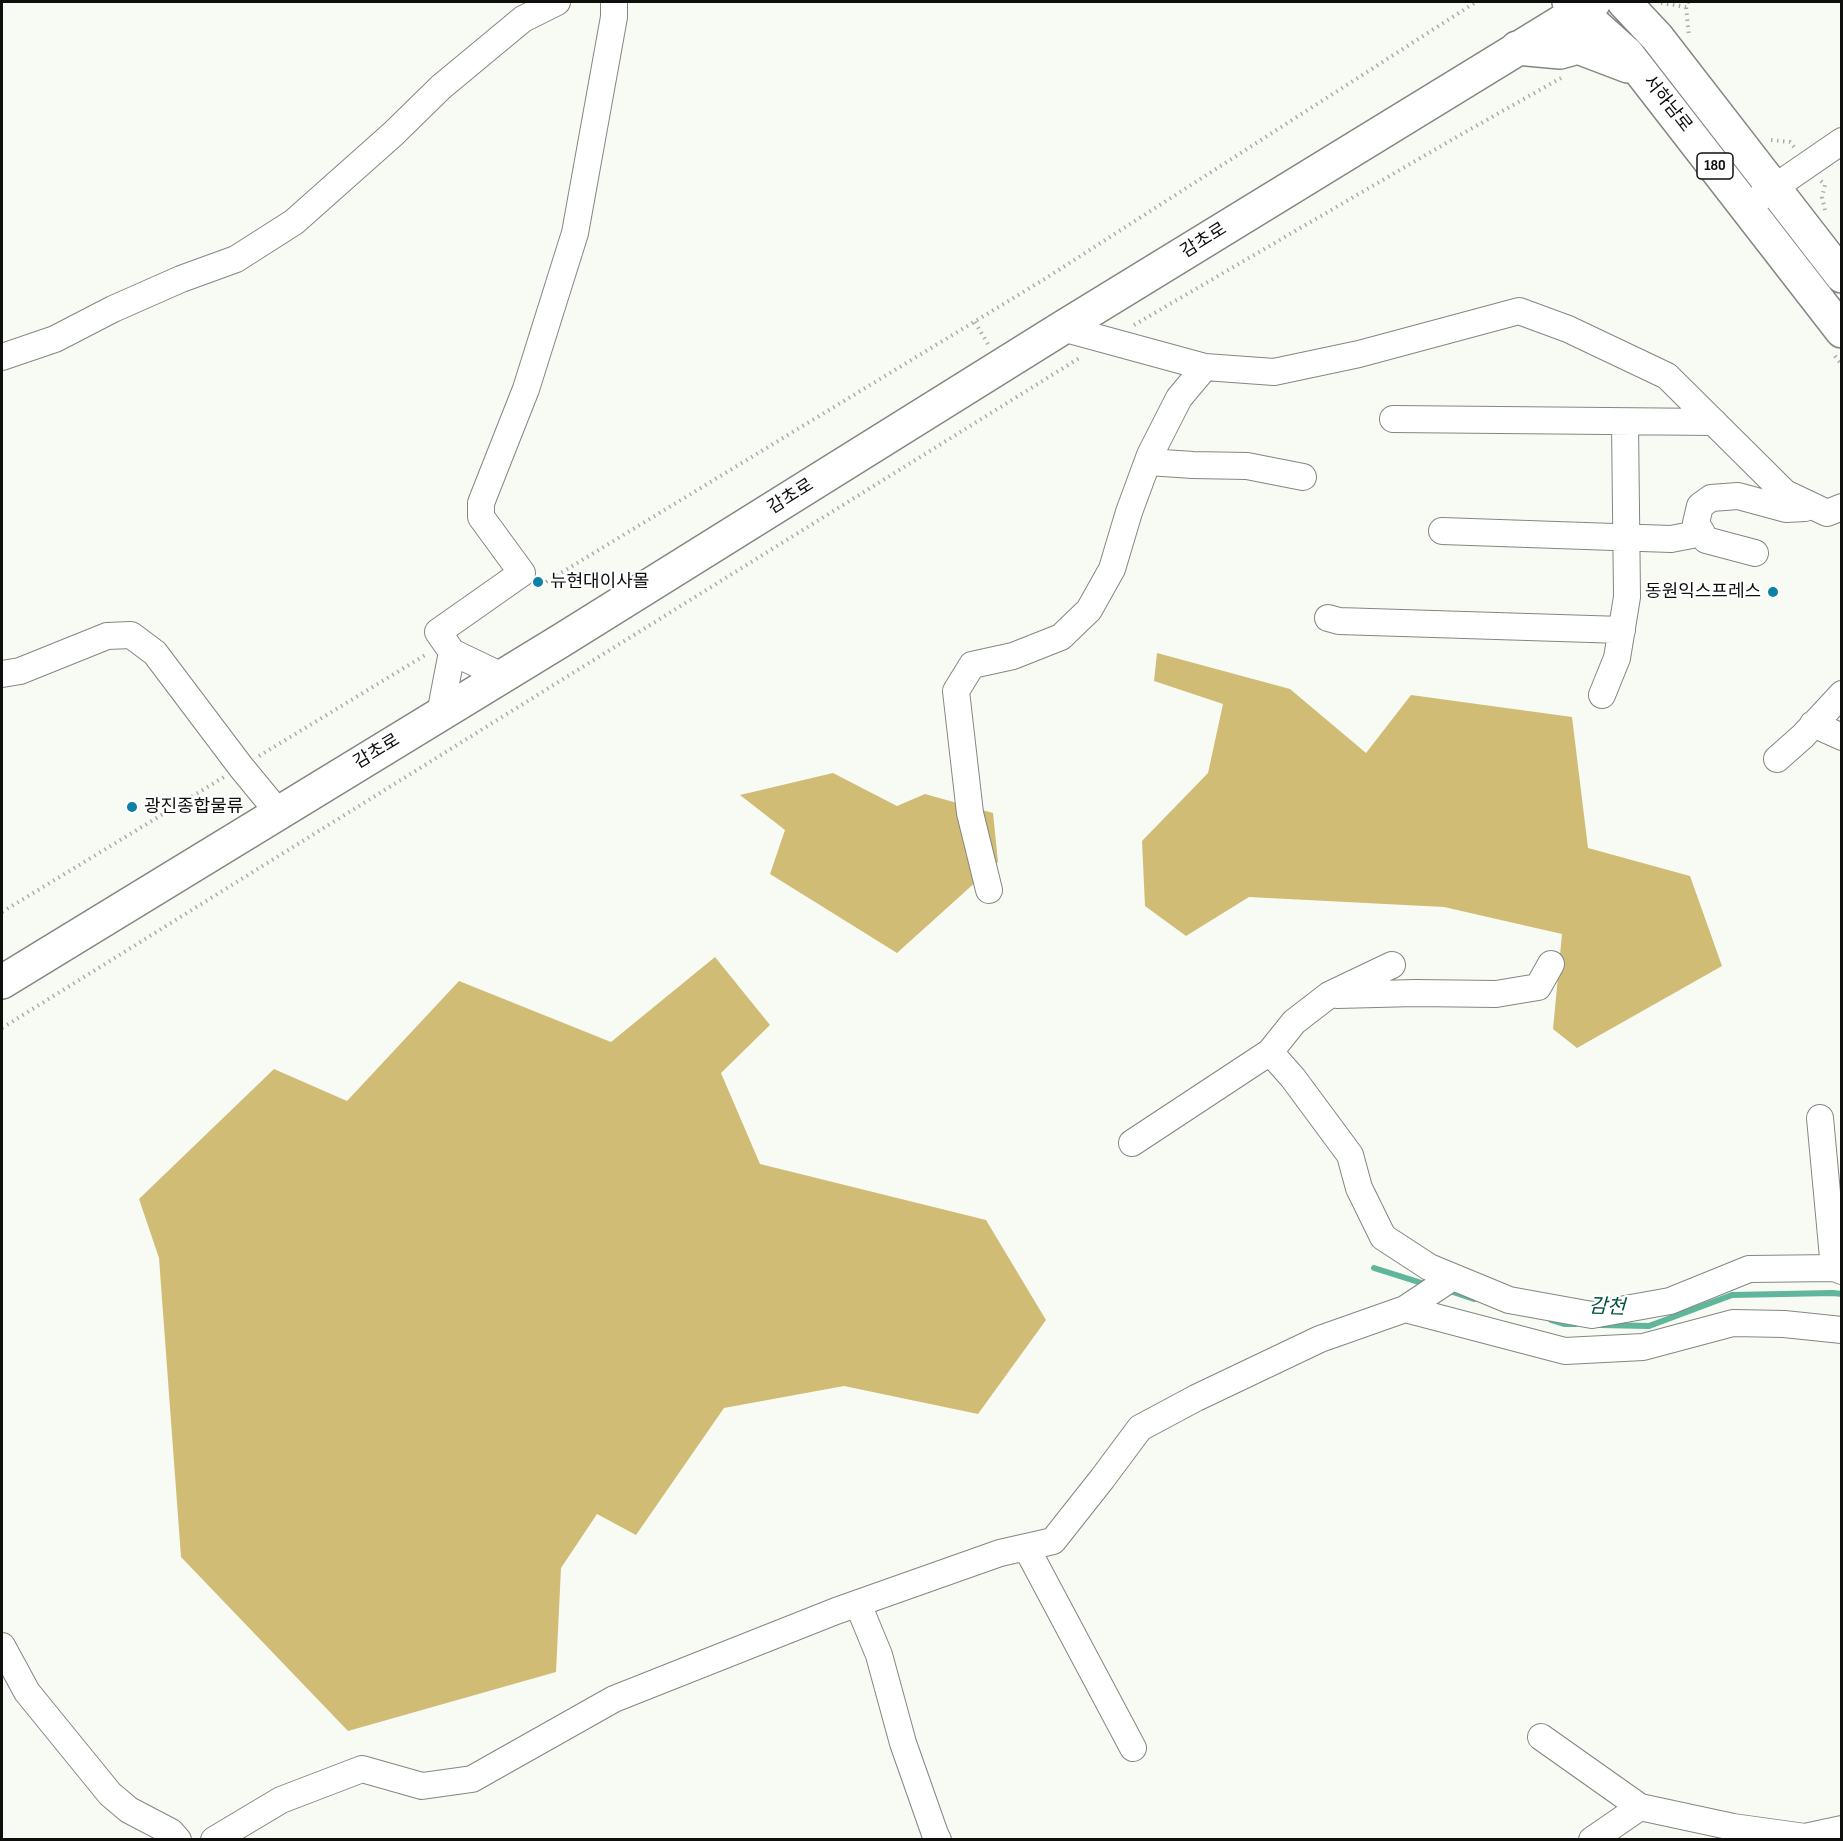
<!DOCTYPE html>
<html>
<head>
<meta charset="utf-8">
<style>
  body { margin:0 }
  #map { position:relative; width:1843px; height:1841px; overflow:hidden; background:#f7fbf4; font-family:"Sofia Sans Condensed",sans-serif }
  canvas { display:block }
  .frame { position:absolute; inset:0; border:3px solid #0e0f0d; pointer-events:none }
</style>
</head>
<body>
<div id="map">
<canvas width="1843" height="1841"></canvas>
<div class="frame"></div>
</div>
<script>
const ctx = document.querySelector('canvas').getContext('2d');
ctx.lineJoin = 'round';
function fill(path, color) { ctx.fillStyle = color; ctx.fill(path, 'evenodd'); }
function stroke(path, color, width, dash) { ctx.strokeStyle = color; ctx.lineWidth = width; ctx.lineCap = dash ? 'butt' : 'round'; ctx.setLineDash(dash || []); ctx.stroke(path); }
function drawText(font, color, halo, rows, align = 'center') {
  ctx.font = font + ' "Sofia Sans Condensed","Noto Sans KR",sans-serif'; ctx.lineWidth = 4.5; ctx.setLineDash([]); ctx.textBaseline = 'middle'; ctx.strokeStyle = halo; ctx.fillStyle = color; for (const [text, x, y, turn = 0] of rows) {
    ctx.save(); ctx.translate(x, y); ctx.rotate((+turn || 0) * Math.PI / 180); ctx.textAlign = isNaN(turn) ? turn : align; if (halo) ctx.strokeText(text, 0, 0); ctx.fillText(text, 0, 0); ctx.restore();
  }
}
const forest = new Path2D(`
  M1157,653L1290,689L1366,753L1411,695L1572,717L1588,848L1690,876L1722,966L1577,1048L1553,1029L1562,934L1444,907L1249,897L1186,936L1145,906L1142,841L1208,773L1223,704L1154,681Z
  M833,773L897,806L925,794L993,813L998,862L897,953L770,874L785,830L740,795Z
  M715,957L770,1025L721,1073L760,1164L986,1220L1046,1320L978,1414L844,1386L724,1408L636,1535L597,1514L561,1568L556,1672L348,1731L181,1557L159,1258L139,1199L274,1069L347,1101L459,981L611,1042Z`);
const stream = new Path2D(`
  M1374,1268L1428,1285
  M1447,1290L1474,1299
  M1551,1320L1564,1324H1576
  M1601,1325L1649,1326L1732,1295L1833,1293L1842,1294`);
const path = new Path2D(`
  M1688,2L1686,7L1689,36
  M1661,3L1686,7
  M1771,140L1790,142L1794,147
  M1821,181L1825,185L1822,197L1825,210
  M975,322L988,344
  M1134,325L1453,139L1561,78
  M1835,356L1842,365
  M541,585L1043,280L1476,2
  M259,756L427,654
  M2,912L224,777
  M2,1028L1081,357`);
const minor = new Path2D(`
  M1746,207L1842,141
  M1062,328L1205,367L1274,372L1359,354L1519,311L1568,329L1667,376L1785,493L1827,513L1842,507
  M2,357L55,339L113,309L181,279L236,259L294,222L393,134L441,87L523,19L557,2
  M1393,419L1714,422
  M1148,462L1193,465L1247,466L1303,477
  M1442,531L1671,539L1702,533
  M1755,553L1706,540L1696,523L1700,506L1711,498L1738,496L1786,509L1805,508
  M1328,618L1339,621L1622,630
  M452,652L438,632L522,573L481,517V503L526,389L575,233L614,17V2
  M2,674L20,671L107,636L131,635L155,653L241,767L278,812
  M1602,695L1617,658L1627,597L1625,422
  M440,714L452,652L502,676
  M1813,724L1842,737
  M1777,759L1803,736L1842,694
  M989,890L970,813L956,691L972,665L1013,656L1061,637L1089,610L1112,569L1129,512L1150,455L1179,398L1205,367
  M1337,995L1416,993L1496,994L1538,987L1551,964
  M1270,1052L1293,1078L1350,1155L1359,1188L1383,1237L1429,1267L1509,1300L1592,1315L1670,1301L1749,1269L1834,1268L1842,1271
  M1820,1118L1834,1268
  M1132,1143L1270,1052L1294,1022L1329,995L1392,965
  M1405,1309L1565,1351L1643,1347L1733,1323L1784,1324L1842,1330
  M1026,1547L1133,1748
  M858,1604L879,1655L903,1743L935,1834L938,1840
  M2,1646L27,1692L110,1794L129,1810L171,1832L178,1840
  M1541,1737L1640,1807
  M214,1840L281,1800L362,1769L422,1786L472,1779L614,1699L836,1611L1000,1553L1053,1541L1102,1479L1140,1428L1196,1398L1320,1339L1405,1309L1453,1277
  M1592,1840L1640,1807L1733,1827L1805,1837L1842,1829`);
const major = new Path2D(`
  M1569,2L1627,54L1842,331
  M1624,2L1657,37L1842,276
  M1517,48L1560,52L1578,47L1628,66
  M2,982L562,640L1062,328L1594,2`);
const markers = [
  [538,582,6,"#0c80a7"],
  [1773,592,6,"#0c80a7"],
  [132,807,6,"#0c80a7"]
];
const shields = [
  [1715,166,36]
];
const shieldNames = [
  ["180",1715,166]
];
const streetNames = [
  ["서하남로",1667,104,52],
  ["감초로",1204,241,-32],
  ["감초로",791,497,-32],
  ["감초로",377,752,-31]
];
const poiNames = [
  ["뉴현대이사몰",550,582],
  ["동원익스프레스",1761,592,"right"],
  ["광진종합물류",144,807]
];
const waterNames = [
  ["감천",1607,1308,2]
];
fill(forest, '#d0bc75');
stroke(stream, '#5fb69b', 6);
stroke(minor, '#838781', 28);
stroke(major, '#838781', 36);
stroke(path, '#aaada8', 4, [1.5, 4.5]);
stroke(minor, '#fff', 26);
stroke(major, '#fff', 33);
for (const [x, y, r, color] of markers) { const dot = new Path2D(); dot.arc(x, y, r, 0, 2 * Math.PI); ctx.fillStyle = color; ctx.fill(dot); stroke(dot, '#fff', 2); }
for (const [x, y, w] of shields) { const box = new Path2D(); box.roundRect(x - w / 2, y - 13, w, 26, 4.5); ctx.fillStyle = '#fff'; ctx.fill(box); stroke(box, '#0e0f0d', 1.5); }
drawText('bold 16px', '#0e0f0d', null, shieldNames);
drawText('18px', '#0e0f0d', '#fff', streetNames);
drawText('18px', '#0e0f0d', '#fff', poiNames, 'left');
drawText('italic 20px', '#02513f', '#fff', waterNames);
</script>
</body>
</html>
